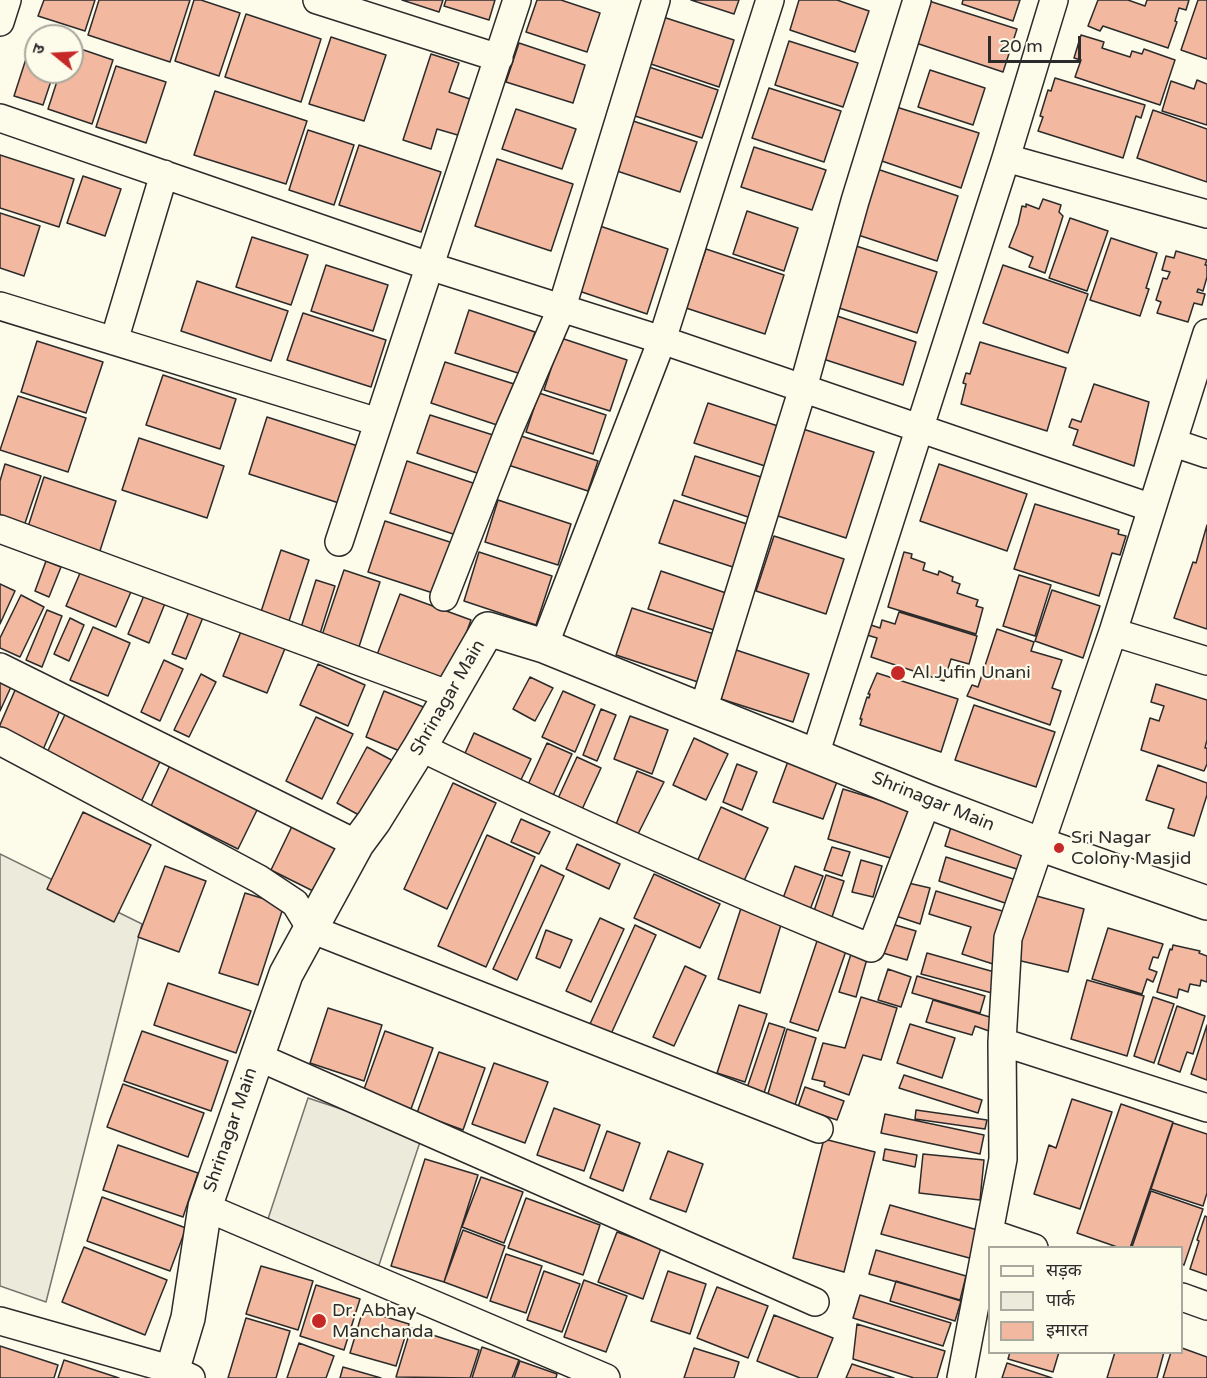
<!DOCTYPE html>
<html>
<head>
<meta charset="utf-8">
<style>
  body { margin:0 }
  #map { position:relative; width:1207px; height:1378px; overflow:hidden; background:#fdfbea; font-family:"Varela Round","Noto Sans Devanagari",sans-serif }
  canvas { display:block }
  .legend { position:absolute; left:988px; top:1246px; width:195px; height:108px; box-sizing:border-box; background:#fdfbea; border:2px solid #a9a89e; margin:0; padding:8px 10px; list-style:none; font-size:18px; color:#2b2b2b }
  .legend li { display:flex; align-items:center; gap:12px; height:30px }
  .legend b { width:30px; border:2px solid #a9a89e }
  .north { position:absolute; left:24px; top:24px; width:60px; height:60px; box-sizing:border-box; background:#fdfbea; border:2px solid #a9a89e; border-radius:50%; rotate:288deg; font-size:16px; font-weight:700; line-height:24px; text-align:center; color:#2b2b2b }
  .north::after { content:''; display:block; margin:auto; width:21px; height:27px; background:#c62828; clip-path:polygon(50% 0,100% 100%,50% 72%,0 100%) }
  .scale { position:absolute; left:988px; top:36px; width:93px; height:27px; box-sizing:border-box; border:3px solid #2b2b2b; border-top:0; padding-left:8px; font-size:18px; line-height:21px; white-space:nowrap; color:#2b2b2b; -webkit-text-stroke:4px #fdfbea; paint-order:stroke }
</style>
</head>
<body>
<div id="map">
<canvas width="1207" height="1378"></canvas>
<ul class="legend">
<li><b style="height:8px;background:#fdfbea"></b>सड़क</li>
<li><b style="height:16px;background:#ecebdb"></b>पार्क</li>
<li><b style="height:16px;background:#f2b8a0"></b>इमारत</li>
</ul>
<div class="north">उ</div>
<div class="scale">20 m</div>
</div>
<script>
const ctx = document.querySelector('canvas').getContext('2d');
ctx.lineJoin = 'round';
function fill(path, color) { ctx.fillStyle = color; ctx.fill(path, 'evenodd'); }
function stroke(path, color, width, dash) { ctx.strokeStyle = color; ctx.lineWidth = width; ctx.lineCap = dash ? 'butt' : 'round'; ctx.setLineDash(dash || []); ctx.stroke(path); }
function drawText(font, color, halo, rows, align = 'center') {
  ctx.font = font + ' "Varela Round",sans-serif'; ctx.lineWidth = 4.5; ctx.setLineDash([]); ctx.textBaseline = 'middle'; ctx.strokeStyle = halo; ctx.fillStyle = color; for (const [text, x, y, turn = 0] of rows) {
    ctx.save(); ctx.translate(x, y); ctx.rotate((+turn || 0) * Math.PI / 180); ctx.textAlign = isNaN(turn) ? turn : align; if (halo) ctx.strokeText(text, 0, 0); ctx.fillText(text, 0, 0); ctx.restore();
  }
}
const green = new Path2D(`
  M0,854L142,924L46,1302L0,1286Z
  M308,1098L422,1136L378,1268L264,1231Z`);
const building = new Path2D(`
  M44,0H95L85,31L38,16Z
  M99,0H190L170,62L88,35Z
  M194,0H201L240,13L219,76L175,61Z
  M402,0H443L439,12Z
  M446,0H495L489,20L444,6Z
  M537,0H561L600,13L587,52L526,32Z
  M691,0H739L734,14Z
  M799,0H837L869,11L855,52L790,30Z
  M963,0H1020L1013,21L962,4Z
  M1098,0H1128L1145,6L1147,0H1189L1186,10L1179,8L1175,21L1177,22L1168,48L1103,26L1100,31L1088,26Z
  M1198,0H1207V59L1181,50Z
  M929,1L1017,29L1003,72L916,43Z
  M246,14L321,39L301,102L225,77Z
  M663,17L734,40L719,87L648,63Z
  M34,34L41,36H36V72H54L43,105L14,96Z
  M1081,35L1104,42L1102,48L1130,57L1132,51L1142,54L1144,49L1175,60L1160,105L1075,77L1081,60L1074,58Z
  M331,37L386,55L364,121L309,104Z
  M789,41L858,63L843,107L775,85Z
  M519,43L585,65L573,103L506,82Z
  M72,46L113,60L92,124L48,109L60,72H72Z
  M431,54L459,63L449,92L473,100L461,136L437,129L431,149L403,140Z
  M116,66L166,82L146,143L96,127Z
  M646,66L718,90L702,138L629,114Z
  M930,70L985,88L973,125L918,107Z
  M1055,78L1145,105L1141,118L1136,116L1123,158L1038,131L1043,117L1040,116L1048,90L1051,91Z
  M1197,80L1207,84V125L1162,111L1171,81L1194,89Z
  M769,88L841,111L824,162L752,138Z
  M215,91L307,121L286,184L194,155Z
  M890,105L979,133L961,188L873,158Z
  M516,109L576,129L562,169L502,149Z
  M1153,110L1207,129V182L1137,158Z
  M624,118L697,142L680,192L608,168Z
  M308,130L354,145L334,205L289,190Z
  M359,145L441,172L421,232L339,205Z
  M754,147L826,170L812,210L741,187Z
  M0,155L74,179L59,227L0,208Z
  M497,159L573,184L551,251L475,226Z
  M874,168L958,196L937,261L852,233Z
  M83,176L121,189L105,236L67,223Z
  M1043,199L1061,205L1059,212L1063,216L1045,273L1029,267L1033,257L1009,247L1018,224L1022,206L1026,207V204L1039,209Z
  M747,211L798,228L784,271L733,254Z
  M0,213L40,226L24,276L0,268Z
  M1070,218L1108,231L1087,291L1049,278Z
  M594,224L668,249L647,314L573,289Z
  M252,237L308,255L291,305L236,287Z
  M1111,238L1157,253L1146,288L1149,289L1140,316L1090,300Z
  M853,245L937,272L917,333L833,306Z
  M706,249L784,275L765,334L686,308Z
  M1176,251L1207,260L1205,265H1207V277L1203,291L1198,289L1197,292L1205,294L1202,305L1194,303L1188,322L1157,313L1161,302L1156,300L1163,278L1167,279L1170,272L1162,270L1166,256L1174,258Z
  M326,265L388,285L373,331L311,311Z
  M1003,265L1088,294L1068,353L983,323Z
  M197,281L288,311L271,361L181,331Z
  M469,310L535,332L521,374L455,353Z
  M303,313L386,340L371,387L287,360Z
  M834,315L916,342L903,385L820,358Z
  M561,338L627,360L610,411L544,390Z
  M37,341L103,362L86,413L21,392Z
  M980,342L1066,368L1047,431L961,404L966,384L963,383L966,373L970,374Z
  M445,362L514,384L500,426L431,403Z
  M163,375L236,399L220,449L146,425Z
  M1094,384L1149,402L1134,466L1073,445L1078,430L1069,427L1072,419L1081,422Z
  M539,393L606,415L593,454L526,432Z
  M18,396L86,418L68,472L0,450Z
  M708,403L781,427L768,467L694,443Z
  M430,415L493,435L480,474L417,453Z
  M267,417L361,447L342,504L249,474Z
  M803,429L874,452L846,538L775,515Z
  M512,433L598,461L588,491L502,463Z
  M139,438L224,466L207,518L122,490Z
  M695,456L764,478L751,518L682,495Z
  M407,461L479,485L462,537L390,513Z
  M5,464L41,476L23,529L0,522V481Z
  M939,464L1027,494L1007,551L920,521Z
  M44,477L116,501L98,557L26,533Z
  M498,500L571,524L558,565L485,542Z
  M674,500L750,525L736,568L659,543Z
  M1035,504L1119,530L1118,534L1126,536L1120,555L1112,553L1099,596L1014,569Z
  M385,521L453,543L436,594L368,572Z
  M1207,525V629L1174,618L1193,562L1196,563Z
  M774,536L844,559L826,614L756,591Z
  M281,550L309,560L286,630L258,621Z
  M479,552L552,576L536,625L464,601Z
  M904,552L912,554L911,558L925,563L923,570L938,575L939,571L953,577L952,581L960,584L957,593L978,600L976,606L983,608L976,634L888,607Z
  M46,561L61,567L49,597L35,591Z
  M83,566L133,587L116,627L66,606Z
  M344,570L380,582L356,656L319,644Z
  M661,571L726,593L714,630L648,609Z
  M1019,575L1051,585L1035,636L1003,626Z
  M316,580L335,586L318,640L299,634Z
  M0,584L15,591L0,624Z
  M1052,590L1100,606L1083,658L1035,641Z
  M145,593L166,601L149,643L128,634Z
  M400,594L471,620L447,686L375,660Z
  M21,595L44,607L20,657L0,648V638Z
  M632,608L714,634L698,682L616,655Z
  M190,609L204,615L186,659L172,654Z
  M47,610L62,616L42,667L26,660Z
  M899,612L977,636L969,664L951,659L944,681L871,657L877,638L867,635L871,625L880,628L882,620L895,624Z
  M70,618L84,625L69,661L54,654Z
  M93,627L130,643L108,696L70,680Z
  M242,629L286,646L267,693L223,676Z
  M997,629L1034,642L1031,651L1062,660L1052,688L1061,691L1050,725L967,696L972,685L978,687Z
  M733,649L809,674L793,722L718,698Z
  M164,660L183,669L160,721L141,712Z
  M318,664L365,685L348,726L300,705Z
  M0,669L16,676L0,711Z
  M877,673L958,699L941,752L860,725L862,719H860L867,697L869,698L870,694H868Z
  M201,674L216,682L189,737L174,730Z
  M530,677L553,688L535,721L513,709Z
  M19,681L64,701L42,752L0,734V725Z
  M1156,684L1207,700V740L1205,748H1207V764L1204,771L1141,750L1150,718L1159,721L1164,706L1151,702Z
  M384,691L426,708L407,754L366,737Z
  M563,691L595,705L575,752L542,737Z
  M974,705L1055,732L1036,787L955,760Z
  M69,706L165,751L140,804L44,759Z
  M601,709L616,715L597,761L583,755Z
  M630,716L668,730L652,774L614,759Z
  M316,717L353,734L322,799L286,781Z
  M474,733L531,759L518,786L462,760Z
  M694,738L728,754L706,800L673,785Z
  M547,743L572,754L551,800L526,789Z
  M367,747L399,764L368,820L337,803Z
  M791,753L841,771L823,819L773,802Z
  M577,757L601,768L579,816L555,805Z
  M171,763L259,806L238,849L151,806Z
  M737,764L757,772L742,810L723,802Z
  M1158,765L1207,783V795L1194,836L1168,828L1174,809L1146,800Z
  M637,771L664,782L636,838L615,827Z
  M453,783L496,803L447,909L404,889Z
  M843,789L912,810L897,860L828,839Z
  M721,807L768,828L739,892L693,871Z
  M83,812L151,845L114,922L47,889Z
  M296,818L340,840L315,892L271,870Z
  M521,819L550,832L539,854L511,842Z
  M952,824L1030,850L1023,871L945,846Z
  M487,835L535,857L486,967L438,946Z
  M577,844L620,864L609,889L566,869Z
  M832,847L850,852L842,876L824,870Z
  M946,857L1016,880L1008,904L939,881Z
  M861,860L882,866L873,897L852,892Z
  M541,865L564,876L517,980L493,969Z
  M165,866L206,881L179,952L138,937Z
  M795,866L823,876L806,920L779,909Z
  M654,874L720,904L700,948L634,918Z
  M826,875L844,881L829,926L811,920Z
  M904,882L930,888L920,924L893,915Z
  M936,891L1009,913L993,964L962,954L971,927L929,914Z
  M245,893L284,905L258,985L219,973Z
  M1033,895L1084,909L1068,972L1017,960Z
  M743,902L784,915L760,993L718,979Z
  M600,918L624,929L591,1002L566,991Z
  M885,922L916,931L907,960L876,951Z
  M635,925L656,935L611,1034L590,1024Z
  M1108,928L1163,944L1158,958L1153,957L1149,969L1157,972L1153,982L1147,979L1142,994L1092,979Z
  M546,930L572,940L560,968L536,958Z
  M817,941L846,951L818,1031L790,1022Z
  M1173,945L1200,951L1199,953L1207,956V982L1201,980L1200,986L1190,984L1188,992L1179,989L1177,998L1157,992L1170,949L1172,950Z
  M927,953L998,973L992,993L921,974Z
  M851,954L867,959L856,997L839,992Z
  M685,966L706,976L674,1046L653,1037Z
  M888,969L911,977L901,1007L878,1000Z
  M917,976L985,996L980,1013L912,993Z
  M1087,980L1144,996L1127,1056L1071,1039Z
  M168,983L251,1011L236,1053L154,1025Z
  M861,997L897,1008L881,1060L863,1055L849,1095L824,1086L825,1082L812,1079L823,1043L845,1048Z
  M1153,997L1174,1004L1154,1063L1134,1056Z
  M933,1000L993,1018L989,1031L975,1026L972,1035L926,1022Z
  M739,1005L767,1014L745,1082L717,1073Z
  M1177,1006L1205,1016L1193,1054L1187,1052L1180,1072L1158,1064Z
  M328,1008L382,1025L364,1081L310,1063Z
  M769,1023L785,1028L764,1093L747,1088Z
  M910,1024L955,1038L942,1078L897,1063Z
  M1207,1025V1080L1191,1074Z
  M787,1029L816,1038L795,1105L767,1097Z
  M142,1031L228,1061L211,1111L124,1081Z
  M385,1031L433,1048L411,1109L363,1092Z
  M439,1052L485,1068L463,1130L417,1113Z
  M494,1063L548,1082L525,1143L472,1124Z
  M904,1075L982,1100L978,1113L899,1088Z
  M123,1084L204,1113L188,1157L107,1127Z
  M805,1087L844,1101L837,1120L798,1107Z
  M1072,1099L1112,1112L1080,1209L1034,1194L1049,1145L1056,1148Z
  M1121,1104L1173,1122L1130,1248H1120L1077,1233Z
  M554,1108L600,1125L584,1171L537,1155Z
  M916,1110L987,1120L985,1129L915,1119Z
  M885,1114L984,1135L980,1154L881,1133Z
  M1173,1123L1207,1134V1193L1203,1206L1151,1189Z
  M607,1131L640,1143L623,1191L590,1178Z
  M824,1139L875,1152L844,1272L793,1258Z
  M118,1145L198,1173L183,1217L103,1190Z
  M885,1149L917,1155L915,1167L883,1160Z
  M668,1151L703,1164L686,1212L650,1199Z
  M923,1154L984,1160L980,1200L919,1193Z
  M425,1159L478,1175L444,1282L391,1266Z
  M481,1177L523,1192L504,1243L462,1227Z
  M1151,1191L1203,1209L1184,1265L1182,1264V1248L1132,1247Z
  M102,1197L186,1228L170,1271L87,1241Z
  M526,1198L600,1225L583,1275L508,1248Z
  M890,1205L981,1231L973,1259L881,1234Z
  M1205,1216L1207,1217V1275L1190,1269L1199,1241L1197,1240Z
  M463,1230L505,1246L487,1298L444,1282Z
  M617,1232L661,1248L643,1299L598,1282Z
  M84,1247L167,1280L145,1335L62,1302Z
  M876,1250L966,1276L960,1300L869,1274Z
  M506,1254L542,1266L526,1313L490,1301Z
  M261,1266L313,1281L298,1330L246,1314Z
  M544,1271L580,1284L562,1332L527,1320Z
  M668,1271L706,1284L690,1334L651,1321Z
  M584,1280L627,1296L606,1352L564,1337Z
  M896,1281L961,1301L955,1321L890,1301Z
  M316,1285L360,1299L344,1350L300,1336Z
  M717,1287L768,1306L748,1358L697,1338Z
  M860,1295L951,1323L943,1346L853,1318Z
  M363,1310L409,1324L396,1366L350,1353Z
  M774,1315L833,1338L817,1378H800L757,1361Z
  M246,1318L290,1331L276,1378H228Z
  M857,1324L945,1351L937,1378H914L853,1359Z
  M411,1328L479,1350L470,1378L396,1377Z
  M299,1343L334,1356L326,1378H287Z
  M0,1346L58,1365L54,1378H0Z
  M482,1347L519,1360L512,1378H472Z
  M694,1348L739,1362L734,1378H684Z
  M1182,1348L1207,1357V1378H1163L1171,1352H1182Z
  M1010,1352H1059L1053,1372L1008,1359Z
  M1115,1352H1164L1157,1378H1107Z
  M64,1360L119,1378H58Z
  M520,1361L557,1374L556,1378H514Z
  M1007,1363L1052,1378H1002Z
  M852,1364L894,1378H846Z
  M343,1367L381,1378H340Z`);
const minor = new Path2D(`
  M317,0L499,58
  M0,22L7,0
  M0,118L429,266L662,340L1152,508
  M1006,158L1207,214
  M0,306L378,422
  M114,341L164,174
  M1174,443L1207,454
  M0,529L450,695
  M339,542L517,0
  M444,597L509,430L562,307L656,0
  M1113,632L1207,661
  M544,646L662,340L770,0
  M0,667L357,844
  M703,710L803,388L855,201L917,0
  M0,741L259,879L295,903L311,929L819,1129
  M420,747C568,819 718,886 871,948L927,801
  M815,755L1006,158L1054,0
  M1002,1042L1207,1108
  M256,1056L815,1302
  M205,1207L606,1378
  M990,1233L1034,1248
  M1182,1297L1207,1306
  M0,1321L173,1370L191,1378
  M961,1378L1003,1159L1002,1042L1008,938L1113,632L1207,333`);
const tertiary = new Path2D(`
  M170,1378L188,1318L205,1207L286,974L357,844L374,821L420,747L488,629L544,646L927,801L1039,844L1207,903`);
const markers = [
  [898,673,8,"#c62828"],
  [1059,848,6,"#c62828"],
  [319,1321,8,"#c62828"]
];
const poiNames = [
  ["Al Jufin Unani",912,673],
  ["Sri Nagar",1071,838],
  ["Colony Masjid",1071,859],
  ["Dr. Abhay",332,1311],
  ["Manchanda",332,1332]
];
const streetNames = [
  ["Shrinagar Main",448,698,-60],
  ["Shrinagar Main",933,802,22],
  ["Shrinagar Main",231,1130,-71]
];
fill(green, '#ecebdb');
stroke(green, '#74746e', 1.5);
fill(building, '#f2b8a0');
stroke(building, '#2b2b2b', 1.5);
stroke(minor, '#2b2b2b', 30);
stroke(tertiary, '#2b2b2b', 36);
stroke(minor, '#fdfbea', 27);
stroke(tertiary, '#fdfbea', 33);
for (const [x, y, r, color] of markers) { const dot = new Path2D(); dot.arc(x, y, r, 0, 2 * Math.PI); ctx.fillStyle = color; ctx.fill(dot); stroke(dot, '#fdfbea', 2); }
drawText('18px', '#2b2b2b', '#fdfbea', poiNames, 'left');
drawText('18px', '#2b2b2b', '#fdfbea', streetNames);
</script>
</body>
</html>
